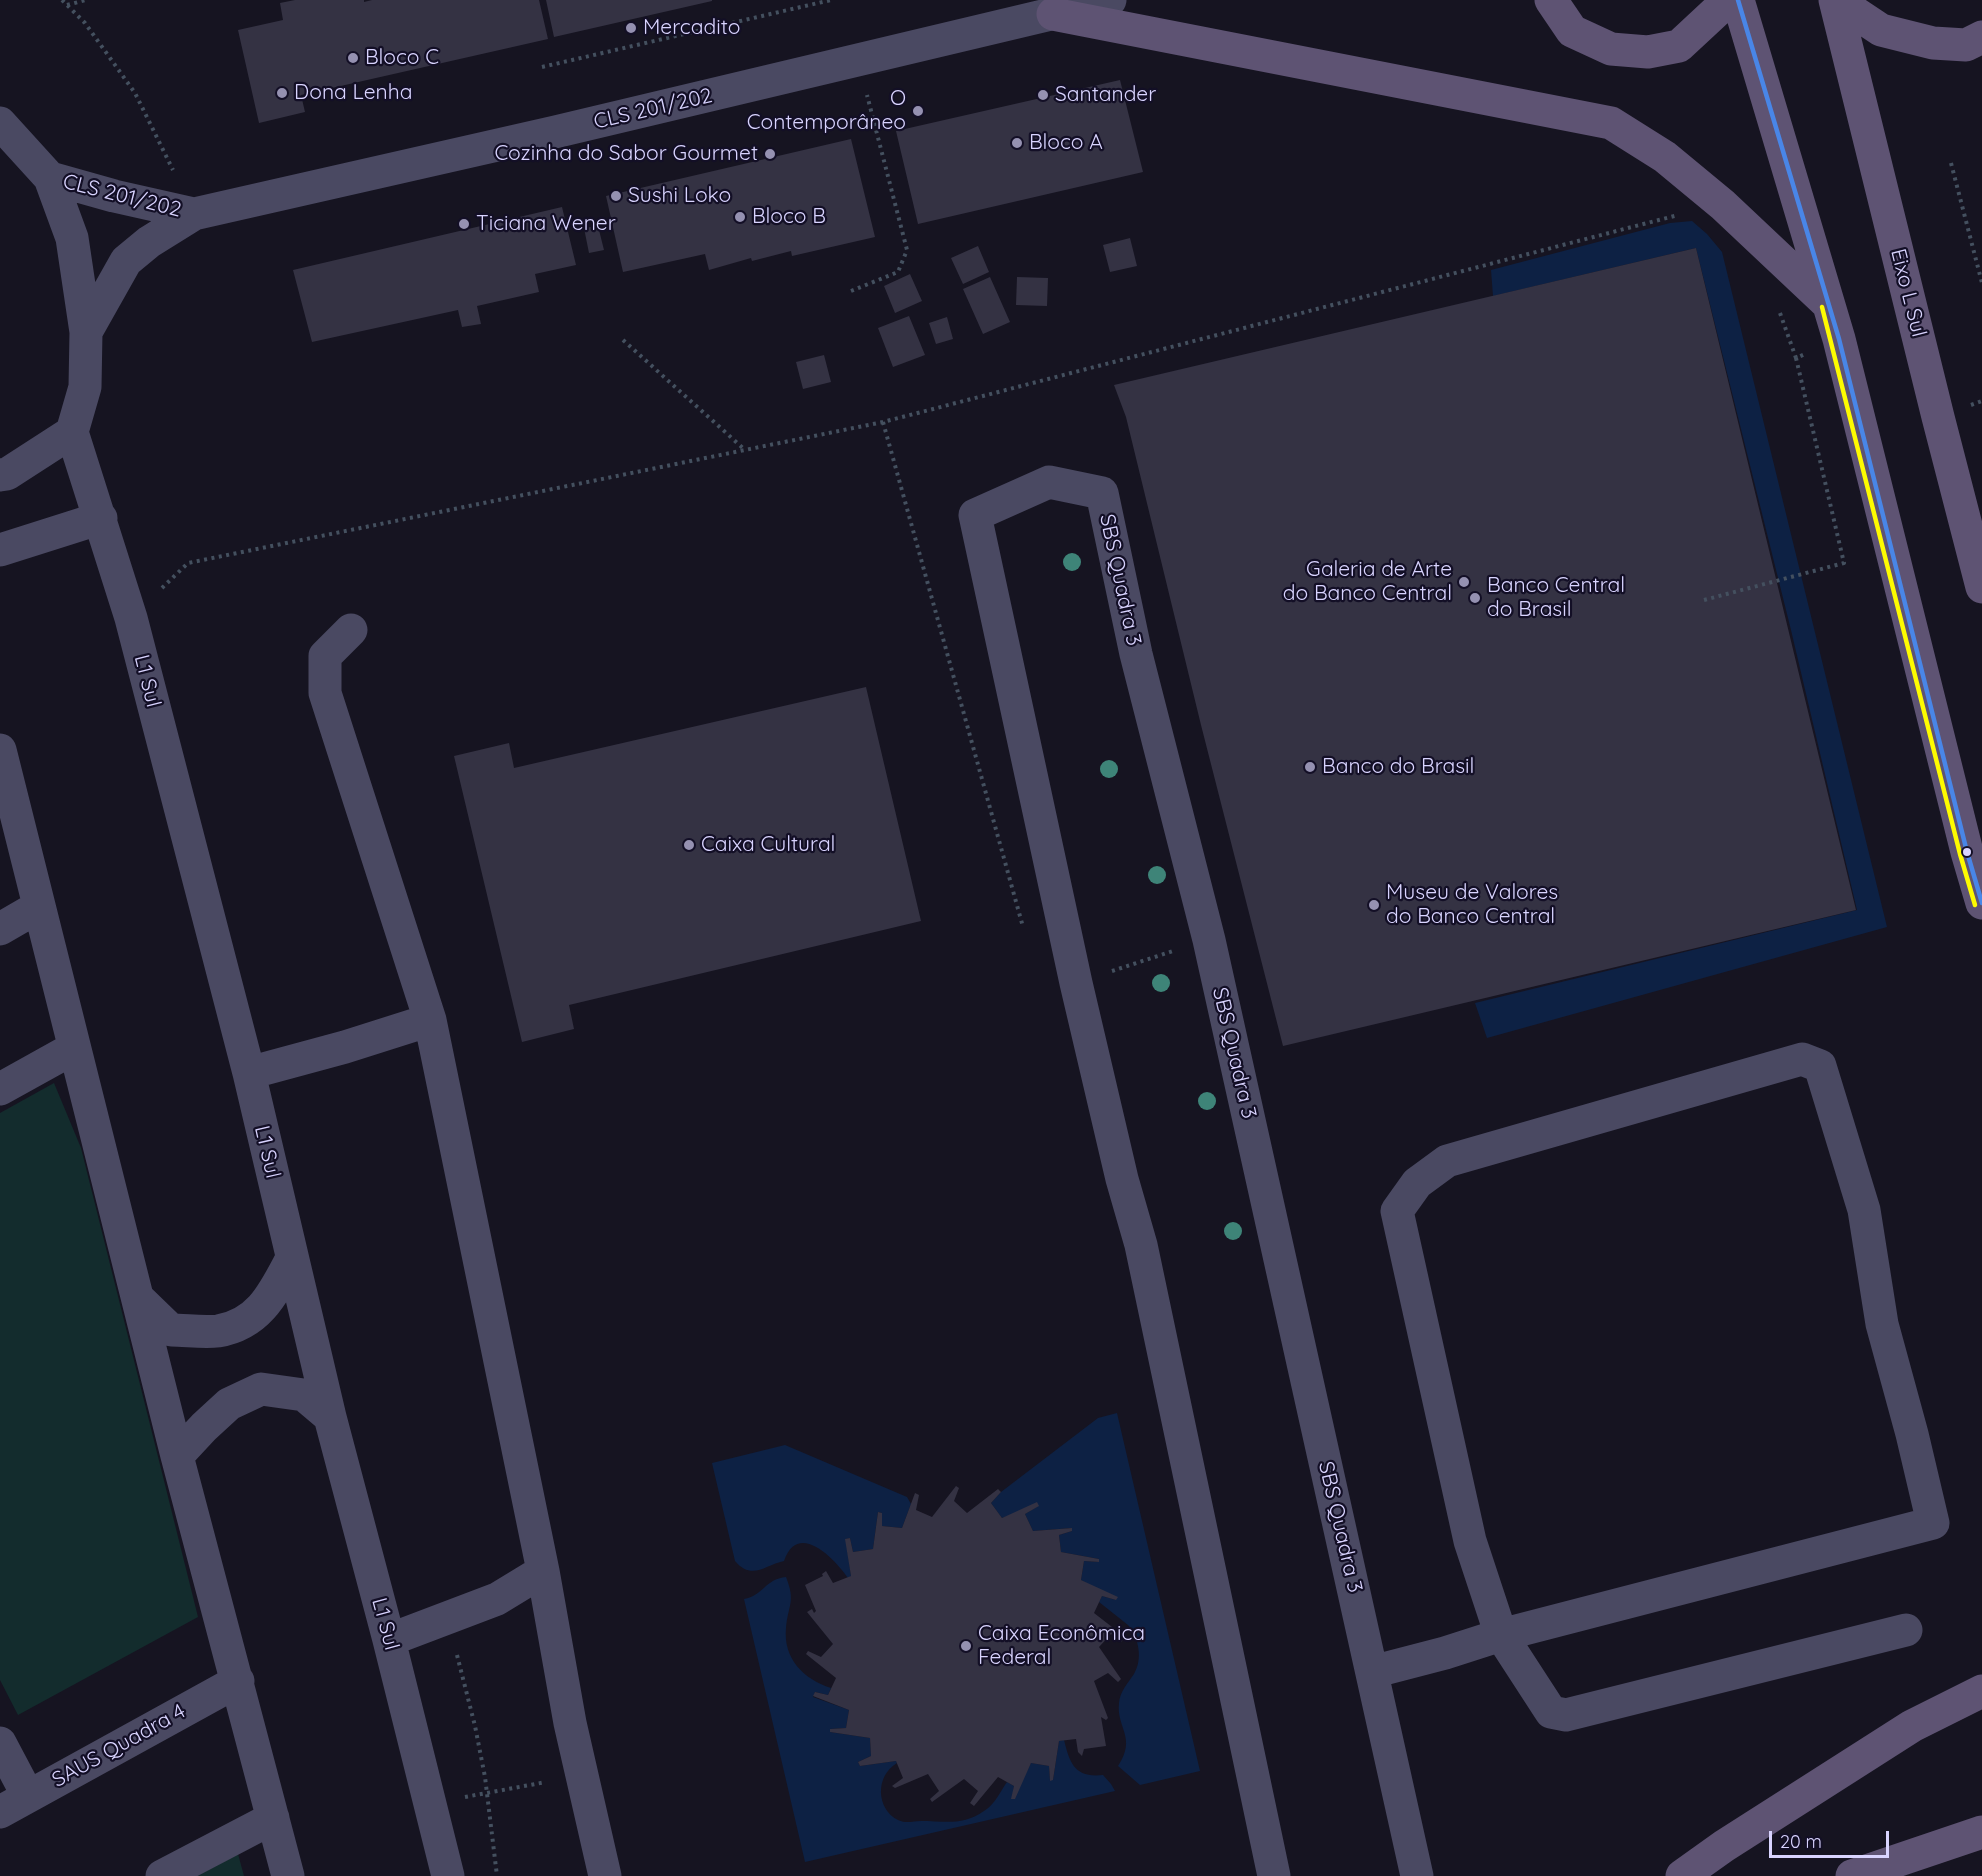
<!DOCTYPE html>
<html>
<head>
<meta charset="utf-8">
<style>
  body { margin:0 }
  #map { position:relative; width:1982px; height:1876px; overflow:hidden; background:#161421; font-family:Quicksand,sans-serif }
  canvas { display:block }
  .scale { position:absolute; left:1769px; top:1831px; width:120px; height:27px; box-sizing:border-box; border:3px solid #d9d4ff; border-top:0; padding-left:8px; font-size:18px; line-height:21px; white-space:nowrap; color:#d9d4ff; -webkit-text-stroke:4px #130f26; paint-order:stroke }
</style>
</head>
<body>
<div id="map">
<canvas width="1982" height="1876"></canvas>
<div class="scale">20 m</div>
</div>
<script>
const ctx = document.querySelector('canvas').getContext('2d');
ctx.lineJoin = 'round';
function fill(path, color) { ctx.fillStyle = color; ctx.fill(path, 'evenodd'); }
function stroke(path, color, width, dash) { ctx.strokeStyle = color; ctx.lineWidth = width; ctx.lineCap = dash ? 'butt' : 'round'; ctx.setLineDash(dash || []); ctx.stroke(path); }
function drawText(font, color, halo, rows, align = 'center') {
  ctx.font = font + ' Quicksand,sans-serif'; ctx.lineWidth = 4.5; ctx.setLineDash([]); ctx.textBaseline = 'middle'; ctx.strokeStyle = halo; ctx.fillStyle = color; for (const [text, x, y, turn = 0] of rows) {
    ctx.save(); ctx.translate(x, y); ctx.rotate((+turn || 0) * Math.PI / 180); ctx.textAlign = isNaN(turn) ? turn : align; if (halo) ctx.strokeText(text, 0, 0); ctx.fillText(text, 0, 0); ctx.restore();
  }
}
const green = new Path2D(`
  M54,1083L81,1148L198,1617L18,1715L0,1680V1113Z
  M238,1854L244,1876H197Z`);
const water = new Path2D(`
  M1692,221L1707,234L1722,252L1887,927L1487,1038L1475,1003L1857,910L1791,630L1696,248L1493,296L1491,270L1670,223Z
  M1117,1413L1200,1771L1140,1785L1118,1766C1137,1737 1116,1728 1119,1703C1120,1691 1128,1683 1134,1674C1143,1659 1139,1638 1128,1625L1099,1602L1102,1596L1116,1600L1081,1580L1084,1561L1099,1562V1559L1061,1552L1059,1535L1072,1531V1528L1033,1531L1025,1514L1038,1506L1002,1518L991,1503L1001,1492L1098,1418Z
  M785,1445L907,1497L911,1504L902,1528L882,1526V1513L878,1512L873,1549L853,1552L850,1538L846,1539L851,1576L848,1578C835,1559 798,1520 784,1561C765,1565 752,1581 735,1561L712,1463Z
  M786,1577C796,1602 788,1605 786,1628C783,1658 803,1679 831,1688L828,1695L815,1692L813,1697L849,1710L846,1728L830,1729V1732L870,1738L871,1756L858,1762L860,1766L896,1761L897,1763C875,1776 876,1809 898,1820C907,1824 913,1821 921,1821C945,1821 963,1826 984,1811C995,1804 1000,1792 1007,1782L1014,1786L1012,1799L1031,1763L1049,1766L1050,1780H1053L1059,1741L1064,1740C1070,1764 1075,1778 1103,1775L1111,1784L1115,1791L805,1862L744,1599C763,1596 765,1579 786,1577Z`);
const building = new Path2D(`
  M295,0H364V2L372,0H539L548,39L301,95L305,112L259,123L238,30L283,20L280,3Z
  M546,0H712V1L554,37Z
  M1120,80L1143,172L918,224L896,131Z
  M851,139L875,237L792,256L791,251L752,261L751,258L709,270L705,254L623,272L606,196Z
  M562,207L576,265L535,274L539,292L477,306L481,324L462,327L458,310L312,342L293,270Z
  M598,226L604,250L589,253L584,228Z
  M1130,238L1137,266L1110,272L1103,245Z
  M978,246L989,272L963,284L951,258Z
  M1696,248L1856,910L1283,1046L1201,725L1126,417L1114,385Z
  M910,274L922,301L895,313L884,286Z
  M990,277L1010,322L983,334L963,289Z
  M1017,277L1048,278L1047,306L1016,305Z
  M909,316L925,355L893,367L878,328Z
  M947,317L953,339L936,344L929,323Z
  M824,355L831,382L803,389L796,362Z
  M866,687L921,921L569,1005L574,1029L522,1042L454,756L509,743L514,768Z
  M956,1486L959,1488L954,1501L967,1513L998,1489L1001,1492L991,1503L1002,1518L1037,1502L1039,1506L1025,1514L1033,1531L1072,1528V1531L1059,1535L1061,1552L1099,1559V1562L1084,1561L1081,1580L1118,1597L1116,1600L1102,1596L1094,1613L1125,1637L1121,1642L1111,1634L1099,1647L1121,1679L1118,1682L1108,1673L1094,1681L1108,1718L1106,1720L1101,1717L1106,1746L1084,1749L1082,1756L1078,1752L1076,1739L1059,1741L1053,1780L1050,1781L1049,1766L1031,1763L1015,1799H1011L1014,1786L998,1777L974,1806L970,1803L978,1791L964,1779L932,1802L930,1799L939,1791L928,1774L895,1788L892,1786L903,1778L896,1761L860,1766L858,1762L871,1756L870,1738L830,1732V1729L846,1728L849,1710L813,1696L815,1692L828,1695L836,1678L806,1654L808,1651L821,1657L833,1644L807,1612L812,1609L814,1613L816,1611L805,1585L823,1576L822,1574L826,1571L833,1583L851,1576L845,1539L850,1538L853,1552L873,1549L878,1512L882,1513V1526L902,1528L915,1493L919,1495L916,1510L932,1517Z`);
const path = new Path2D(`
  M62,0L85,23L135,93L173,170
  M67,5L86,0
  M542,67L831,0
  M1951,163L1982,283
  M851,291L898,272L907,250L867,95
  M1780,313L1796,358L1805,354
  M623,340L744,449
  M1971,405L1982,401
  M883,422L1023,927
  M162,588L188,563L883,422L1678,215
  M1704,600L1844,563L1796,358
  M1112,971L1173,951
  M457,1655L475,1726L485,1777L497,1876
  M465,1797L546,1782`);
const minor = new Path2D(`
  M0,123L50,178L72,238L86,332L85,387L72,432L7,474L0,475
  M50,178L114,196L194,214
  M86,332L126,261L149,242L194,214L555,132L1110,0
  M72,432L131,618L249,1073L330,1417L389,1640L448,1876
  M0,550L101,518
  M351,630L325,656V693L430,1020L543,1571L570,1723L605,1876
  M0,750L177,1456L288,1876
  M0,929L38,907
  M249,1073L345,1047L430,1020
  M0,1089L74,1048
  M140,1300L171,1330C186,1330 203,1333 218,1331C260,1324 274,1292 292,1258
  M177,1456L204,1427L229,1404L261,1389L304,1395L330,1417
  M389,1640L497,1599L543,1571
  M1372,1672L1445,1653L1501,1635L1933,1523L1912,1434L1882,1324L1864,1210L1820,1066L1802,1059L1447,1161L1417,1183L1397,1211L1470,1541L1501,1635L1551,1712L1566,1715L1906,1630
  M0,1743L28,1796
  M0,1812L238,1681
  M162,1876L273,1818
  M1274,1876L1141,1245L1122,1179L1076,983L975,515L1049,482L1102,493L1136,654L1209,940L1417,1876`);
const major = new Path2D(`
  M1551,0L1572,31L1611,49L1648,52L1679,46L1721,7L1723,0
  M1738,0L1839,339L1967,852L1982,903
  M1835,0L1938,417L1982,587
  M1836,0L1881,30L1933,43L1966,45L1982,37
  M1053,14L1611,123L1665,157L1723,205L1827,303
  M1682,1876L1724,1846L1912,1726L1982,1691
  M1852,1876L1982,1832`);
const bus1 = new Path2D(`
  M1738,0L1839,339L1967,852L1982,903`);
const bus2 = new Path2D(`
  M1822,307L1960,854L1975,905`);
const trees = [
  [1072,562],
  [1109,769],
  [1157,875],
  [1161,983],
  [1207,1101],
  [1233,1231]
];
const markers = [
  [631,28,6,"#9591b1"],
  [353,58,6,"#9591b1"],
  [282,93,6,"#9591b1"],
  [1043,95,6,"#9591b1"],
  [918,111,6,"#9591b1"],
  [1017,143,6,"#9591b1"],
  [770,154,6,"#9591b1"],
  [616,196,6,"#9591b1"],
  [740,217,6,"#9591b1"],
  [464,224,6,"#9591b1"],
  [1464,582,6,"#9591b1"],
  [1475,598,6,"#9591b1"],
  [1310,767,6,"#9591b1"],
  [689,845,6,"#9591b1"],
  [1967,852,5,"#d9d4ff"],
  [1374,905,6,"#9591b1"],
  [966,1646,6,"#9591b1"]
];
const poiNames = [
  ["Mercadito",643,28],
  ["Bloco C",365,58],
  ["Dona Lenha",294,93],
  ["Santander",1055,95],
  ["O",906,99,"right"],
  ["Contemporâneo",906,123,"right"],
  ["Bloco A",1029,143],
  ["Cozinha do Sabor Gourmet",758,154,"right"],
  ["Sushi Loko",628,196],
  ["Bloco B",752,217],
  ["Ticiana Wener",476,224],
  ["Galeria de Arte",1452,570,"right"],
  ["do Banco Central",1452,594,"right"],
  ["Banco Central",1487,586],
  ["do Brasil",1487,610],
  ["Banco do Brasil",1322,767],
  ["Caixa Cultural",701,845],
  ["Museu de Valores",1386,893],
  ["do Banco Central",1386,917],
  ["Caixa Econômica",978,1634],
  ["Federal",978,1658]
];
const streetNames = [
  ["CLS 201/202",653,109,-13],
  ["CLS 201/202",122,196,14],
  ["Eixo L Sul",1908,293,76],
  ["SBS Quadra 3",1120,580,78],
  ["L1 Sul",147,681,76],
  ["SBS Quadra 3",1234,1053,77],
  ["L1 Sul",267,1152,77],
  ["SBS Quadra 3",1340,1527,77],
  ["L1 Sul",385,1624,75],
  ["SAUS Quadra 4",119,1746,-29]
];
fill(green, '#132c2d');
fill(water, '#0d2144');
fill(building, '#343243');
stroke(path, '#44505f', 4, [3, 4.5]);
stroke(minor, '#4a4962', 33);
stroke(major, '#5e5373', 33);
stroke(bus1, '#4986e7', 4.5);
stroke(bus2, '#fefb00', 4.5);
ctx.fillStyle = '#3e8478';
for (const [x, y] of trees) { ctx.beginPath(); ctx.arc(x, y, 9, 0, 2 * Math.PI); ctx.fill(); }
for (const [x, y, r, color] of markers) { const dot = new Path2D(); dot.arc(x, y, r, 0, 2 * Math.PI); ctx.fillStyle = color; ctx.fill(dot); stroke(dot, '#130f26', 2); }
drawText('21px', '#d9d4ff', '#130f26', poiNames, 'left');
drawText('21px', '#d9d4ff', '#130f26', streetNames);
</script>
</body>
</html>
